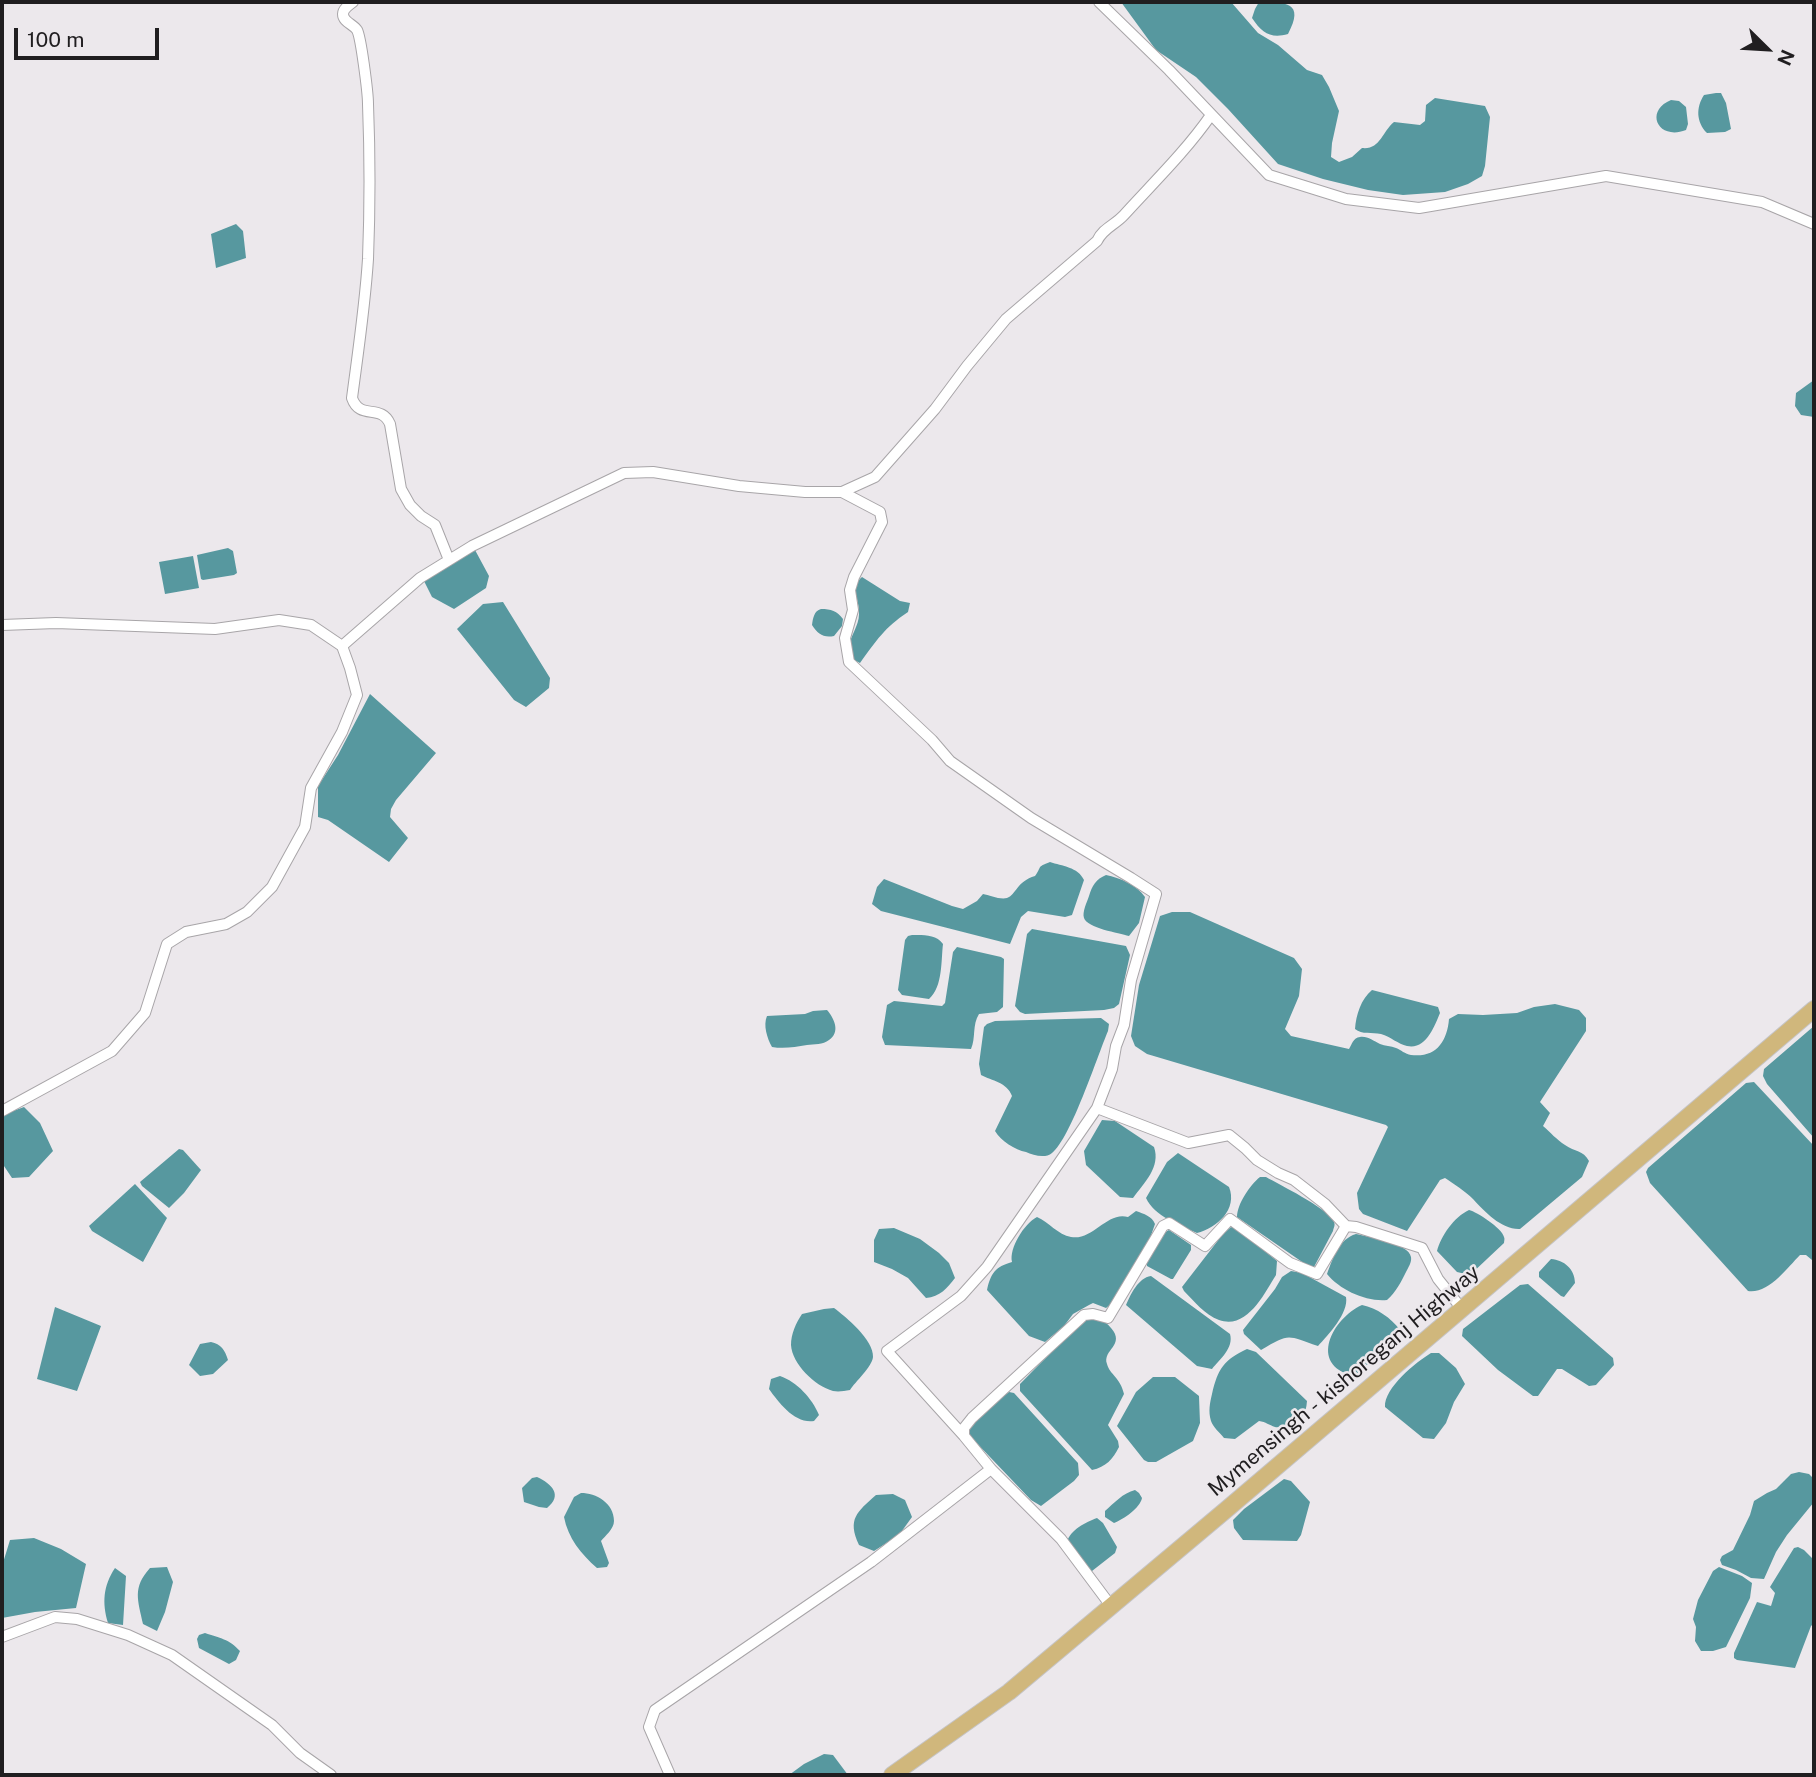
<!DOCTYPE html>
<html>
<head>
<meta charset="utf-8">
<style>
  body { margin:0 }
  #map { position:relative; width:1816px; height:1777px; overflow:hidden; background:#ece8ec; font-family:"Public Sans",sans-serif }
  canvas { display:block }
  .frame { position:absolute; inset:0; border:4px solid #201e20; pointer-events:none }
  .north { position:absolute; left:1732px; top:14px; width:70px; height:70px; -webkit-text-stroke:5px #ece8ec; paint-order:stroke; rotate:114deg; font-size:19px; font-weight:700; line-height:28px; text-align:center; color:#201e20 }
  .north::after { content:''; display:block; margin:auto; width:24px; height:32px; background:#201e20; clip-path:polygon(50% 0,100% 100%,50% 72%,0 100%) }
  .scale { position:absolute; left:14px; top:28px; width:145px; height:32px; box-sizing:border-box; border:4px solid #201e20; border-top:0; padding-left:9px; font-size:21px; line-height:24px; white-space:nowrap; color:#201e20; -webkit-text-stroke:5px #ece8ec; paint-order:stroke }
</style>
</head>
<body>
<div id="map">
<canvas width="1816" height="1777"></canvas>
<div class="frame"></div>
<div class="north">N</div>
<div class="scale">100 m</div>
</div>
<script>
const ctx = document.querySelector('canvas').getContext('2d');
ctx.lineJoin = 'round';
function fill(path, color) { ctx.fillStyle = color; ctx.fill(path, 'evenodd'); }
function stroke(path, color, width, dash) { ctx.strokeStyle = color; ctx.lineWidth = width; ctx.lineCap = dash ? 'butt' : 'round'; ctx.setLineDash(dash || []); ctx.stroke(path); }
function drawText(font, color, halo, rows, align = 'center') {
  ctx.font = font + ' "Public Sans",sans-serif'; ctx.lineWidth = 5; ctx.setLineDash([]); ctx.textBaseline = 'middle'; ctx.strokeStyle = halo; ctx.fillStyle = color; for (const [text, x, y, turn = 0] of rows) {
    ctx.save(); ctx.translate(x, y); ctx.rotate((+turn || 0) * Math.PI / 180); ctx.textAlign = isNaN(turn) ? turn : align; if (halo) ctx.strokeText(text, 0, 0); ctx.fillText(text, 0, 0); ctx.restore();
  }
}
const water = new Path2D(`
  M1121,2H1231L1258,33L1278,45L1307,70L1322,75L1329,87L1339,111L1332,143L1331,157L1339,162L1352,157L1362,148C1380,150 1382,132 1394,122L1420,125L1425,121L1426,105L1435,98L1485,106L1490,117L1485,166L1482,176L1468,184L1445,192L1403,195L1368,190L1323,179L1278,164L1228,109L1196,77L1156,50Z
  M1259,2C1286,2 1305,2 1288,34C1271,39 1262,33 1252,18L1255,9Z
  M1716,93H1721L1726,103L1731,129L1725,132L1707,133C1696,122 1696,107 1704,95Z
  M1671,100L1679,101L1686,107L1688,124L1686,130C1658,141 1644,111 1671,100Z
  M236,224L243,231L246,258L216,268L211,234Z
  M1814,380V417L1801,415L1795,406L1796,393Z
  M228,548L233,551L237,573L234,575L203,580L201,579L197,555Z
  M475,550L489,576L486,588L454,609L432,597L424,581Z
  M193,556L199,588L165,594L159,562Z
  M862,577L900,601L910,603L908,612C884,628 877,640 860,663L850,658C850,657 848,649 849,647C850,636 859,626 859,614C860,599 849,588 862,577Z
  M503,602L550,678L549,688L526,707L514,700L457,629L483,604Z
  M821,609C831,609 837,611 843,619L842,626L834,636C823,638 818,634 812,625C813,618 814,611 821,609Z
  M370,694L436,753L396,800L391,809L390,817L408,838L389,862L328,820L318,817V786L338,755Z
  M1050,862C1062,866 1078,867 1084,880L1072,915L1065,917L1028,911L1021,917L1010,944L881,911L872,904L877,887L884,879L952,906L963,909L977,901L983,894C989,895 1000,900 1007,898C1016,895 1017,881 1035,876C1042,867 1036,867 1050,862Z
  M1106,875C1120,878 1137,885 1145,897L1139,923L1129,936C1119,933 1087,928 1084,918C1082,912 1087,902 1089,896C1092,886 1096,879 1106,875Z
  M1172,912H1190L1294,958L1302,969L1299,996L1285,1029L1291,1036L1349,1049C1352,1044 1353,1038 1360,1037C1368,1036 1373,1041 1380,1044C1385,1046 1391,1046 1396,1048C1401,1050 1405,1054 1411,1055C1436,1058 1447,1042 1449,1019L1458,1014L1483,1015L1517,1013L1534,1007L1555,1004L1579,1010L1586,1018V1031L1540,1102L1550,1113L1543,1126C1550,1132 1557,1140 1565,1145C1575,1152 1583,1150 1589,1161L1582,1177L1520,1229C1502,1230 1485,1212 1473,1199C1465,1191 1454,1184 1445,1178L1440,1180L1407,1231L1363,1214L1359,1209L1357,1193L1388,1127L1386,1125L1147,1054L1135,1046L1131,1036L1139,985L1160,916Z
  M1032,929L1126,946L1130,955L1119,1004L1114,1008L1104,1010L1025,1014L1020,1012L1015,1006L1027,934Z
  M912,935C923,935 936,934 943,944C941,960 943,987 929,999L902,995L898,990L905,940L908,936Z
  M957,947L1001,957L1004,959L1003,1007L997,1012L979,1014C972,1025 976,1038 971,1049L885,1045L882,1037L887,1005L894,1001L942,1006L945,1003L953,952Z
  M1372,990L1438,1007L1440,1013C1434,1027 1426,1050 1407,1046C1398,1044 1391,1037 1381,1034C1372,1032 1362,1035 1355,1029C1356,1015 1361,999 1372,990Z
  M827,1010C834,1018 841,1032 829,1040C823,1045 814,1044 807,1045C795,1047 784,1049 772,1047C767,1038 763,1025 767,1016L805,1014L813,1011Z
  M1101,1018L1109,1024L1108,1031C1097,1057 1071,1138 1052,1153C1045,1159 1033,1155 1026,1152C1015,1150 1001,1141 995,1131L1012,1096C1007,1082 992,1081 981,1075L979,1064L984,1027L987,1024L995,1021Z
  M1814,1026V1138L1767,1084L1763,1076L1764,1069Z
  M1754,1082L1814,1146V1259L1812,1260L1806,1255H1800C1787,1268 1769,1294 1748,1291L1650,1183L1646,1172L1648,1168L1746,1083Z
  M24,1107L40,1123L53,1151L29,1177L12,1178L2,1163V1115Z
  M1102,1120L1115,1121L1154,1147C1161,1167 1144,1183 1133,1198L1120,1197L1086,1165L1084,1151Z
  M179,1149L183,1150L201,1170L184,1193L169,1208L142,1186L140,1182Z
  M1178,1153L1229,1187C1238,1209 1217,1228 1197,1233C1180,1225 1154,1216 1146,1198L1167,1162Z
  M1260,1177H1266C1280,1185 1325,1207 1333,1220C1336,1225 1334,1226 1333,1231L1314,1267L1308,1266L1237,1217C1237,1204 1250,1185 1260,1177Z
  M135,1184L167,1218L143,1262L92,1231L89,1226Z
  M1469,1210C1477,1212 1502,1228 1504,1237C1505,1239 1504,1241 1504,1243L1470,1275L1457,1272L1437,1251C1441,1236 1454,1217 1469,1210Z
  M1136,1211C1144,1214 1152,1216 1155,1224L1148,1244L1111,1304L1106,1308L1093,1303L1089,1305L1073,1314L1064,1326L1045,1342L1029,1336L987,1290C991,1273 995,1267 1012,1262C1009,1248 1024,1224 1037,1217C1049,1222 1058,1235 1071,1237C1093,1241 1107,1211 1128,1217Z
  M1231,1227L1239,1230L1277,1261L1276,1275C1264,1294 1247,1330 1219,1320C1205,1315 1194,1301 1184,1291L1182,1287L1223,1234Z
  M894,1228L920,1239L939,1253L949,1263L955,1278C947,1288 940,1297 926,1298L908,1278L892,1269L874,1262V1240L879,1229Z
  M1169,1230L1191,1245V1250L1173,1279H1171L1147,1266V1261L1164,1233Z
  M1356,1234C1368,1237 1409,1243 1411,1257C1412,1262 1408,1268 1406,1272C1401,1282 1396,1292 1387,1300C1366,1302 1340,1290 1327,1274C1333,1258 1339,1239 1356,1234Z
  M1551,1259C1564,1260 1575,1269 1575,1283L1564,1297L1561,1296L1539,1277V1272Z
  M1291,1271L1302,1273L1346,1297C1349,1313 1328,1335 1318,1346C1286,1335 1290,1333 1261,1350L1244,1334L1243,1330L1275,1289L1282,1277Z
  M1151,1276L1230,1334C1234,1348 1220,1359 1212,1369L1197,1366L1126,1305C1131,1294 1138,1278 1151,1276Z
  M1528,1284L1613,1358L1614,1365L1596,1385L1589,1386L1562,1369H1557L1538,1396H1533L1498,1370L1462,1336L1463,1329L1520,1285Z
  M1362,1305C1377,1308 1391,1318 1400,1330L1392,1344L1354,1376C1307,1365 1333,1318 1362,1305Z
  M55,1307L101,1326L77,1391L37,1379Z
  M834,1308C846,1317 874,1340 873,1357C872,1367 855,1382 850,1390C844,1391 839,1392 833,1391C815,1386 792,1364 791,1345C791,1334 796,1323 802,1314L824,1309Z
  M1086,1317C1097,1319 1104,1319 1111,1328C1126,1345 1102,1350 1107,1364C1110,1375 1120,1377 1124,1394L1108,1425L1118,1441L1119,1447C1113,1459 1106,1467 1092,1470L1020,1391V1384Z
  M211,1342C221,1344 225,1350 228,1360L213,1374L200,1376L189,1365L200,1344Z
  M1247,1349L1256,1352L1307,1401C1306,1415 1301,1423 1287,1426C1284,1426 1278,1428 1275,1427C1269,1425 1266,1422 1259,1421L1235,1439L1224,1438C1220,1433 1213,1427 1211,1421C1208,1411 1210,1403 1212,1394C1218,1368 1224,1360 1247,1349Z
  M1431,1353H1439L1456,1368L1465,1384L1454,1402L1446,1423L1434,1439L1423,1438L1385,1407C1384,1388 1416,1362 1431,1353Z
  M780,1376C797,1382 812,1398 819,1415L814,1421C795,1424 779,1403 769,1389L771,1379Z
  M1153,1377H1175L1199,1396L1200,1423L1193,1441L1156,1462H1148L1144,1460L1117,1426L1136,1392Z
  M1009,1392L1014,1393L1078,1463L1079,1475L1074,1481L1041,1506L1031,1500L969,1435C969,1416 995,1403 1009,1392Z
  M1799,1472L1809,1474L1814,1479V1502L1787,1535L1776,1552L1764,1579L1751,1578L1736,1570L1722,1565L1720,1560L1722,1556L1733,1550L1750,1515L1754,1501L1767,1493L1776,1489L1791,1474Z
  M537,1477C552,1484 563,1495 547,1508L539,1507L524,1502L522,1488L532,1478Z
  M1284,1479L1291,1481L1310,1502L1301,1535L1297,1541L1243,1540L1234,1528L1233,1520L1244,1509Z
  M1135,1490L1139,1493L1142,1498C1140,1508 1124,1519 1114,1523L1105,1517V1511C1114,1503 1123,1493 1135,1490Z
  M581,1493C596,1493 614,1503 614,1521C614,1529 605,1536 601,1541L609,1563L607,1567L597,1568C581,1554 568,1538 564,1517L574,1497Z
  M893,1494L905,1500L912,1517L899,1535L874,1551L859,1545C847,1519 857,1512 876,1495Z
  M1097,1518L1103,1523L1117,1547L1115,1553L1092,1571L1085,1570L1067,1542C1070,1530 1086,1522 1097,1518Z
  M34,1538L61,1549L86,1564L76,1608L35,1612L2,1618V1566L10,1540Z
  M1798,1547L1804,1550L1814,1560V1623L1811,1626L1795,1668L1737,1660L1734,1658V1653L1757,1602L1771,1606L1775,1593L1770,1587L1794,1548Z
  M167,1567L173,1582L165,1612L157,1631L143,1624C138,1600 132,1588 150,1568Z
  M1719,1567L1742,1576L1752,1583L1750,1598L1726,1647L1713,1651H1701L1695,1641L1696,1627L1693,1619L1698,1600L1713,1571Z
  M115,1568L126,1576L123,1625L108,1623C102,1603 103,1586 115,1568Z
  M205,1633C220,1638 229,1639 240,1651L236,1660L229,1664L199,1648L197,1639L199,1635Z
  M824,1754L833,1755L848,1775H789L804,1764Z`);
const minor = new Path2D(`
  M353,2C349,5 343,9 343,14C343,22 353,24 357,30C361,37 368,93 368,104C370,155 370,208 368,259C365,306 358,352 352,398C360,421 381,403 390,424L401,489L410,505L421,516L435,525L449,560
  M1099,2L1169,70L1269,175L1346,199L1419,208L1606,176L1762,202L1814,224
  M842,492L880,512L882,522L854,577L850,590L853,610L845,638L849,662L932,740L950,761L1031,818L1131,878L1156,894L1131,980L1124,1025L1116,1046L1112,1069L1097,1108
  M2,625L56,623L215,629L279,620L311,625L342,646
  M2,1111L112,1051L145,1013L167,944L186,932L226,924L247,912L272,887L305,827L311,788L342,732L357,695L350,668L342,646L420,578L472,546L624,473L653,472L739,486L805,492H842L875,477L935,409L967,366L1006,319L1097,241C1103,228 1115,225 1124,215C1154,182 1186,151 1211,115
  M964,1436V1428L972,1418L1084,1315L1093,1314L1108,1318L1163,1226L1169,1223L1205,1246L1230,1219L1290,1263L1317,1274L1346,1226L1356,1227L1422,1248L1438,1279L1462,1309
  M991,1469L964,1436L887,1351L961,1296L987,1267L1097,1108L1188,1143L1229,1135L1245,1148L1257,1160L1278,1173L1294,1180L1325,1204L1346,1226
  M2,1637L55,1617L77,1619L128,1635L172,1655L272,1725L300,1753L331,1775
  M670,1775L649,1727L655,1710L871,1562L991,1469L1061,1539L1111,1606`);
const primary = new Path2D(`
  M892,1775L1009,1692L1227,1509L1814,1009`);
const streetNames = [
  ["Mymensingh - kishoreganj Highway",1344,1381,-40]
];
fill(water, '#57989f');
stroke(minor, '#a8a5a8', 12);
stroke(primary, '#c5c4c5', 18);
stroke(minor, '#fff', 10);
stroke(primary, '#d0b77c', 16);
drawText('21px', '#201e20', '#ece8ec', streetNames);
</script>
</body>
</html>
